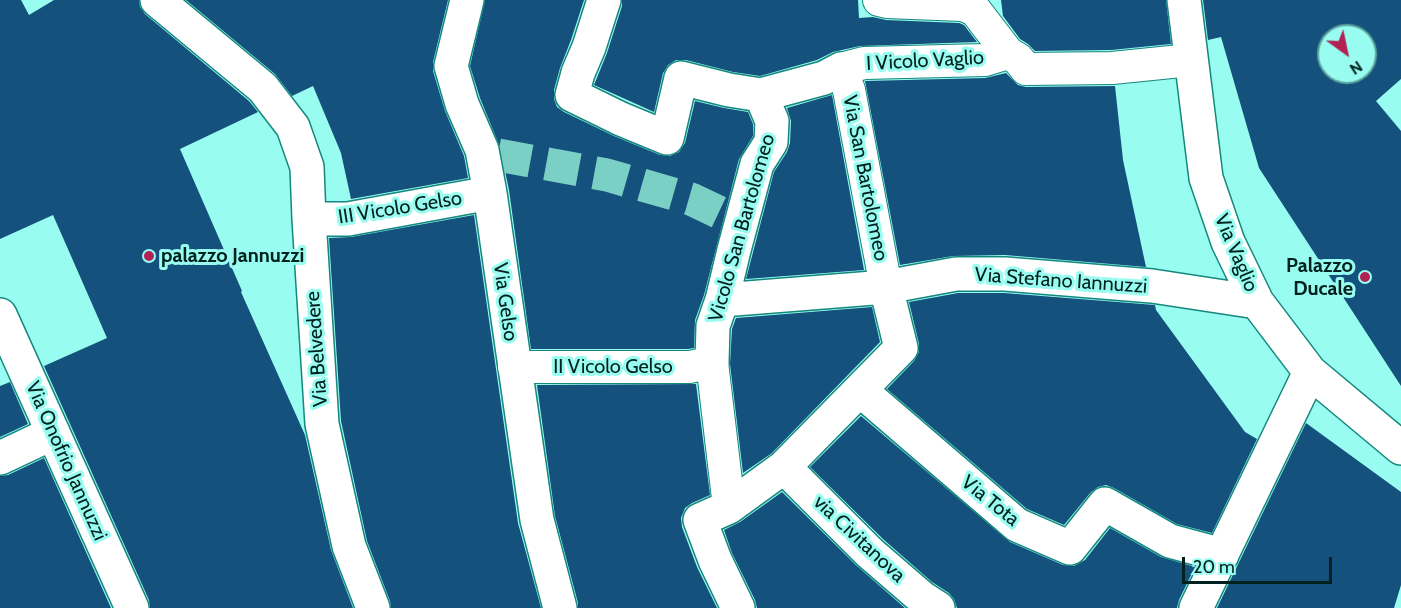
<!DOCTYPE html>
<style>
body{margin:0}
#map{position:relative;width:1401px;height:608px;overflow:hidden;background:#99fcf0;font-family:Cabin,sans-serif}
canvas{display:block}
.north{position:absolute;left:1317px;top:24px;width:60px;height:60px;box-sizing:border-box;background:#99fcf0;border:2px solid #5ca49c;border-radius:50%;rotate:147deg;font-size:16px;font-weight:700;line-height:24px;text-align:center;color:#01211e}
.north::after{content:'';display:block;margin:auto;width:21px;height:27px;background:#b12154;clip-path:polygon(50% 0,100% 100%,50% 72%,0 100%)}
.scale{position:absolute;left:1182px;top:557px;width:150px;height:27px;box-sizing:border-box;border:3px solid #01211e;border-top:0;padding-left:8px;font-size:18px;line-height:21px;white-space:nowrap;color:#01211e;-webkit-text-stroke:4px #99fcf0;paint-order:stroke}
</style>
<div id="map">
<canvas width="1401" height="608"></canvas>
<div class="north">N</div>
<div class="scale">20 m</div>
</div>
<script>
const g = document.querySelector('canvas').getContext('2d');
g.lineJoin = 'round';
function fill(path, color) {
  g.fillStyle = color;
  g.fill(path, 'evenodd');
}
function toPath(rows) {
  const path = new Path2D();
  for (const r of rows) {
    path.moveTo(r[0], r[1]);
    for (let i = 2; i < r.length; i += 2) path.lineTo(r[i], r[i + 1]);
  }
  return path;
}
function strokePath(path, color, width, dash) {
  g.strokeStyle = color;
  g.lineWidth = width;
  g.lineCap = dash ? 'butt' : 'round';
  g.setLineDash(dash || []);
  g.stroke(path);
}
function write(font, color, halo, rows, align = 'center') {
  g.font = font + ' Cabin,sans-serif';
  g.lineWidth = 6;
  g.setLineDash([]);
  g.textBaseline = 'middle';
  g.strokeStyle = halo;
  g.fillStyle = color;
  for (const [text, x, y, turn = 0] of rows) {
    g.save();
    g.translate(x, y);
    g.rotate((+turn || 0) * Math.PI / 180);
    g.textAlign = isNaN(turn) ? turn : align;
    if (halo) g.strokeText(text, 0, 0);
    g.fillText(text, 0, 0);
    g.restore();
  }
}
const building = toPath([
 [0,0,21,0,29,15,54,0,139,0,140,7,145,14,249,101,258,112,180,149,242,291,241,292,305,435,331,550,353,608,150,608,149,600,44,366,107,338,53,215,0,239],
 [186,0,448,0,433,62,433,71,445,111,464,156,468,178,351,199,341,153,313,86,292,96,275,74],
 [485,0,584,0,571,40,560,68,554,90,554,99,557,107,564,112,614,136,660,155,670,156,679,152,685,143,695,101,724,108,748,112,753,124,753,136,739,159,704,295,695,320,694,348,688,349,531,349,509,190,500,147,480,98,470,66],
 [622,0,858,0,859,18,873,17,886,20,959,23,964,25,977,42,860,46,833,52,817,60,760,76,733,72,686,60,676,60,668,65,663,73,654,112,594,85,607,53,622,6],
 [1001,0,1166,0,1171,44,1111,50,1035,51,1028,44,1020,39,1003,16],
 [1203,0,1401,0,1401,79,1376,101,1401,131,1401,386,1259,168,1221,37,1208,40],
 [1329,36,1365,36,1365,72,1329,72],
 [1006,73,1018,85,1026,87,1115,86,1123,160,1146,267,1005,255,953,256,900,265,865,81,985,78],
 [832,95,864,270,746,279,774,172,787,152,790,143,791,121,787,108],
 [474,215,518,523,541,608,391,608,390,601,367,541,341,421,329,238,351,237],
 [958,293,1004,293,1155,305,1156,310,1245,432,1257,439,1212,533,1177,524,1114,488,1106,485,1098,487,1091,492,1064,525,1027,509,887,389,914,361,919,352,919,344,909,302],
 [872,307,880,342,772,453,743,473,730,364,732,329,736,318],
 [10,382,28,424,0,437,0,386],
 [696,384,710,495,692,503,685,508,681,518,682,527,697,567,717,608,578,608,578,603,555,516,537,385],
 [861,416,1010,542,1063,565,1074,566,1085,560,1110,528,1161,557,1195,567,1179,600,1177,608,957,608,954,599,949,593,932,582,883,539,810,467],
 [1306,423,1401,492,1401,585,1394,608,1217,608],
 [44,458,111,608,0,608,0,476,8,475],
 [782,492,857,566,905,608,757,608,755,600,732,553,724,530,740,522]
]);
const minorTunnel = toPath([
 [498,155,607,175,691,199,731,218]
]);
const pedestrian = toPath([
 [879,0,887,2,963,5,975,10,1008,53,1018,59,1026,69,1112,68,1191,60],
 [886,287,849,90,841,69,864,63,985,60,1008,53],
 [514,367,690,367,712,362,729,507]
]);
const minor = toPath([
 [157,0,263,88,293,127,307,167,309,219,322,424,349,546,373,608],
 [467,0,451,66,462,104,482,150,490,193,537,520,560,608],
 [604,0,589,47,578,73,572,95,621,119,667,138,681,78,729,90,761,95,824,78,841,69],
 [1184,0,1206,178,1228,242,1257,302,1310,372,1401,448],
 [309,219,348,219,490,193],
 [722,300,886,287,956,274,1005,274,1152,286,1257,302],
 [712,362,713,326,722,300,734,250,757,164,771,142,772,121,761,95],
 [860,390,1017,525,1070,548,1105,504,1170,541,1222,555],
 [0,458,53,433],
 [784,467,870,553,921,597,938,608],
 [738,608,715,560,700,520,729,507,784,467,901,348,886,287],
 [1196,608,1310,372]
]);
const tertiary = toPath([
 [0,315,132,608]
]);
const markers = [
 [149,256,6,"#b12154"],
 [1365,277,6,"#b12154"]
];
const streetNames = [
 ["I Vicolo Vaglio",925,61,-3],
 ["Via San Bartolomeo",865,178,79],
 ["III Vicolo Gelso",400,208,-9],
 ["Vicolo San Bartolomeo",742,228,-74],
 ["Via Vaglio",1236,253,67],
 ["Via Stefano Iannuzzi",1061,281,4],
 ["Via Gelso",505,302,82],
 ["Via Belvedere",317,349,-94],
 ["II Vicolo Gelso",613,367],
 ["Via Onofrio Jannuzzi",66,461,66],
 ["Via Tota",990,501,39],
 ["via Civitanova",859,539,43]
];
const poiNames = [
 ["palazzo Jannuzzi",161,256],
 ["Palazzo",1353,266,"right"],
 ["Ducale",1353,289,"right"]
];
fill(building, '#15517d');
strokePath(minorTunnel, '#7bd0c6', 33, [33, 16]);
strokePath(pedestrian, '#14887e', 34);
strokePath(minor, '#14887e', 36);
strokePath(tertiary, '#14887e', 36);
strokePath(pedestrian, '#fff', 32);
strokePath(minor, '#fff', 33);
strokePath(tertiary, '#fff', 33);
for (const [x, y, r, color] of markers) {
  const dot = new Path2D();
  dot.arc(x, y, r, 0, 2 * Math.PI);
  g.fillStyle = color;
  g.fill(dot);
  strokePath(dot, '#99fcf0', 2);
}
write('20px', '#01211e', '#99fcf0', streetNames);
write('bold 20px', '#01211e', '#99fcf0', poiNames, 'left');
</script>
